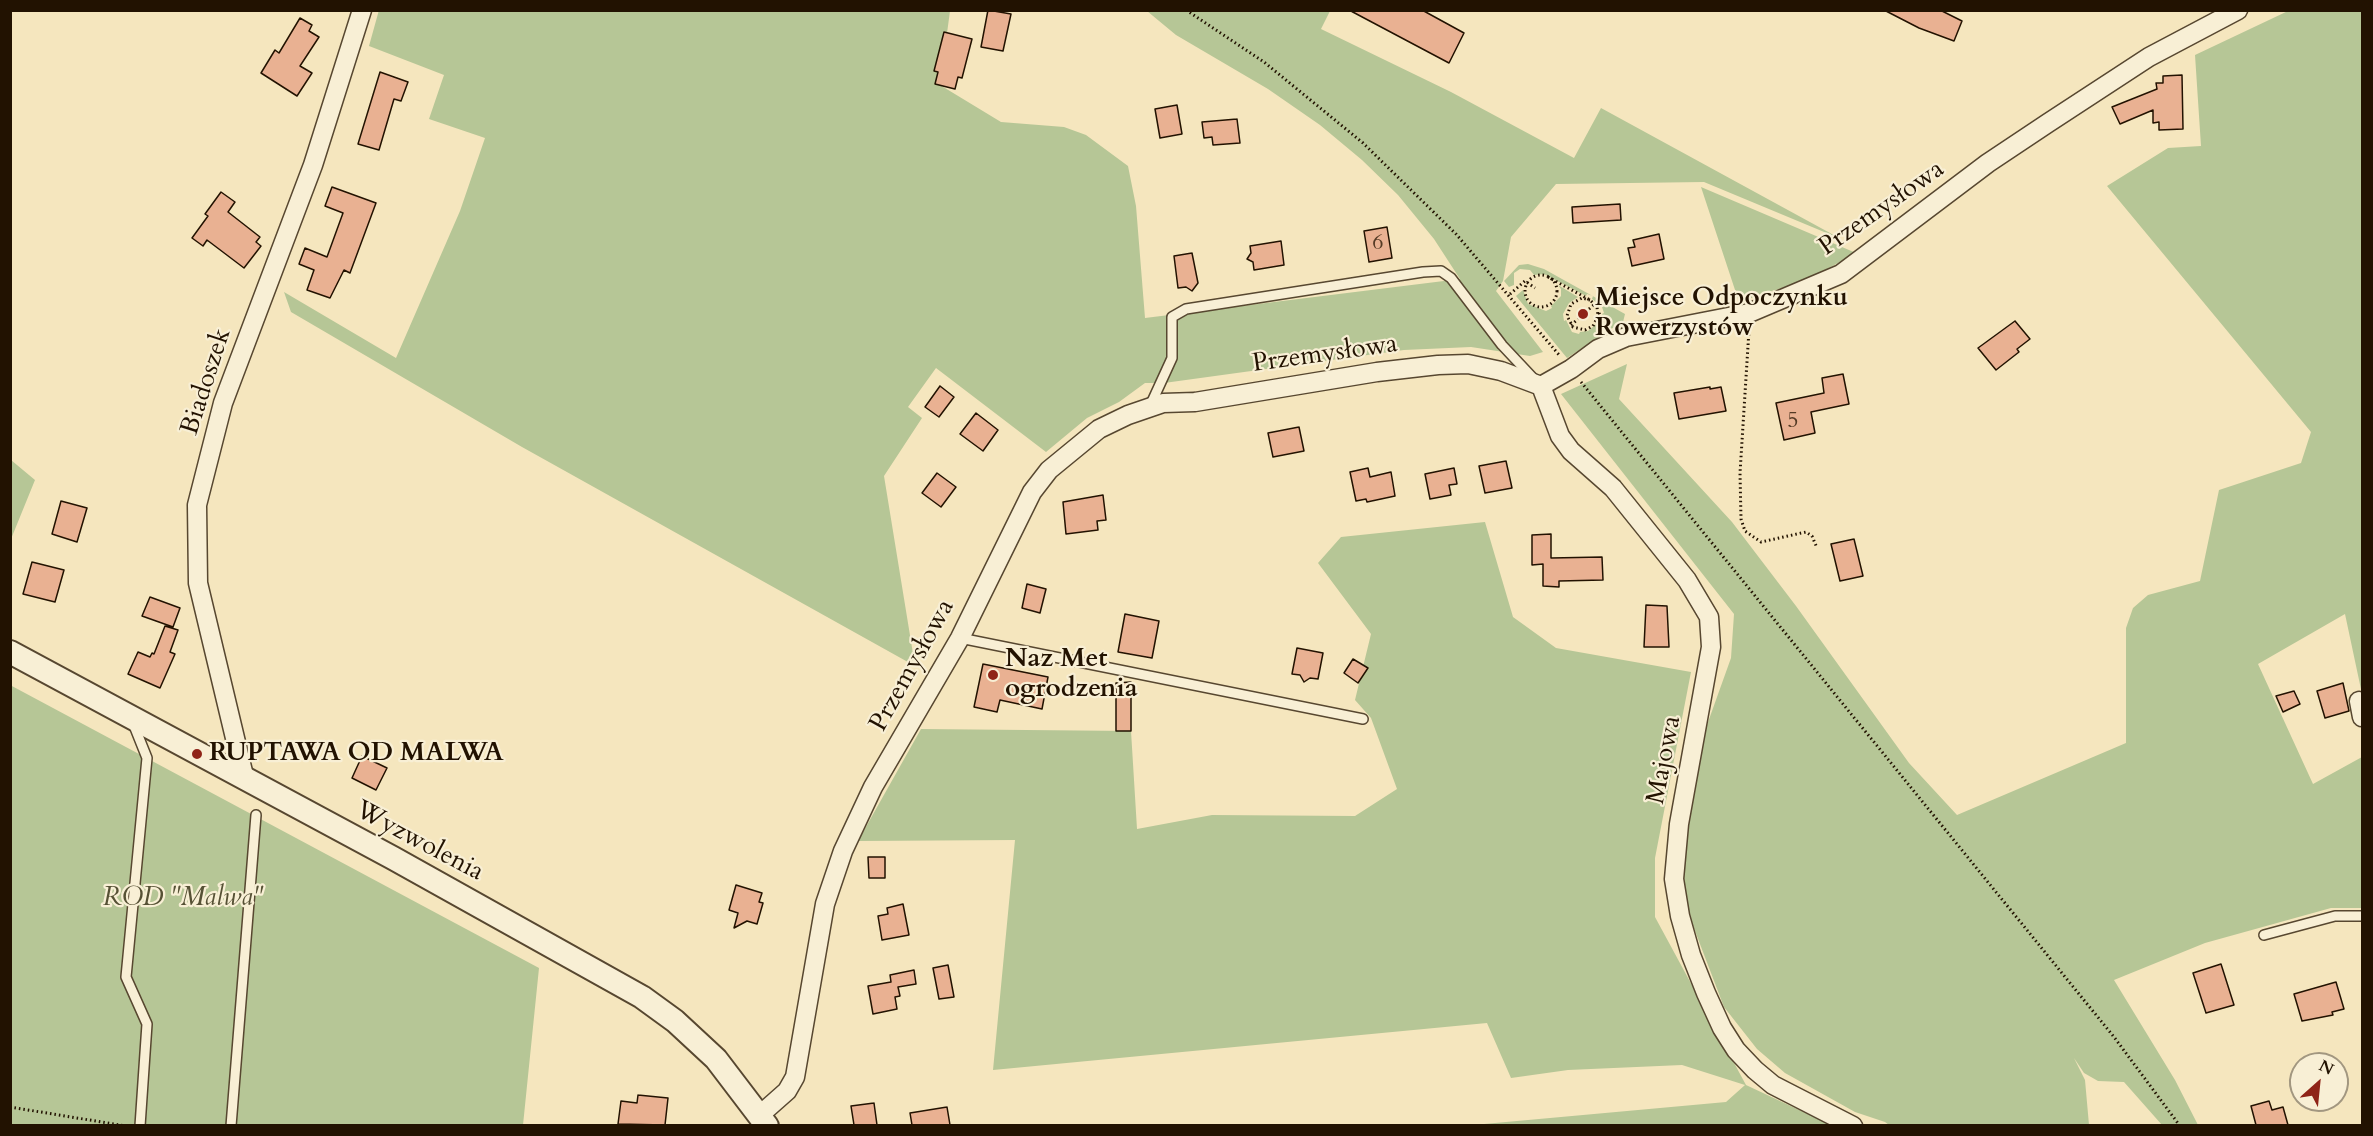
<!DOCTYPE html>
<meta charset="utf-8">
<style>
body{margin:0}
#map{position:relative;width:2373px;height:1136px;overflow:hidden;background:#f5e6be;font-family:Cardo,serif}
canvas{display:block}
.frame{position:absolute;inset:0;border:12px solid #221201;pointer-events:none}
.north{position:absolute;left:2289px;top:1052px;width:60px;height:60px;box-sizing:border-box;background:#f8efd5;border:2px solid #a29780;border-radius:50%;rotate:27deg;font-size:16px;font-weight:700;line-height:24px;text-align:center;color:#221201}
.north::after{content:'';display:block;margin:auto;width:21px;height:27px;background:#8f2418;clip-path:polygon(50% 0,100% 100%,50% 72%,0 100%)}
</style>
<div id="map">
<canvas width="2373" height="1136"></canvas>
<div class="frame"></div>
<div class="north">N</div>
</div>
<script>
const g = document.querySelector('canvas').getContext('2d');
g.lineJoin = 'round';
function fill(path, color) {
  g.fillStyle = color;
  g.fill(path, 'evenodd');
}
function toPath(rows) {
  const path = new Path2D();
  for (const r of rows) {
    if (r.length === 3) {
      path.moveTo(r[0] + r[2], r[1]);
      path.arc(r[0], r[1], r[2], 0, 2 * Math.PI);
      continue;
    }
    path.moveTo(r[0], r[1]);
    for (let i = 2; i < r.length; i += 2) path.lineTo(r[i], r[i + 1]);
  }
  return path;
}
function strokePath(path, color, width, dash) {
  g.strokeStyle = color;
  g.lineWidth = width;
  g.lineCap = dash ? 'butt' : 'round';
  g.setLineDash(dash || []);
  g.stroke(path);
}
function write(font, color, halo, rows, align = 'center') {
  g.font = font + ' Cardo,serif';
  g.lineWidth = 4.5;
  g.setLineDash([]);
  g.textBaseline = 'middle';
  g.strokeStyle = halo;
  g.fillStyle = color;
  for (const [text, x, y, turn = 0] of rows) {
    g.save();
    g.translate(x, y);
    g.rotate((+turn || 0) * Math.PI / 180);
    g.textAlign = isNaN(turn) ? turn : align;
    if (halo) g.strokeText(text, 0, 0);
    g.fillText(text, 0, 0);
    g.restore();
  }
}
const green = toPath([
 [379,10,950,11,940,85,1001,122,1064,127,1086,135,1128,166,1136,206,1145,318,1460,279,1434,239,1398,195,1362,160,1320,125,1268,89,1176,35,1147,11,1330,11,1321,29,1451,92,1574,158,1601,108,1841,239,1704,182,1556,184,1511,237,1503,281,1496,291,1543,352,1530,356,1471,347,1404,350,1164,383,1145,383,1119,402,1087,418,1046,452,936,368,908,407,922,418,884,476,915,666,522,447,291,312,284,292,396,358,460,211,485,138,429,119,444,75,369,46],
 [2288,11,2362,11,2362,694,2345,614,2258,664,2313,784,2362,757,2362,908,2331,908,2205,943,2114,980,2175,1080,2198,1125,2162,1125,2124,1082,2098,1081,2084,1073,2074,1058,2085,1080,2089,1125,1889,1125,1885,1122,1855,1112,1785,1073,1757,1049,1724,1007,1679,889,1693,764,1731,658,1734,614,1561,394,1627,364,1619,399,1732,522,1796,606,1909,763,1957,815,2126,743,2126,628,2133,608,2148,595,2200,581,2219,490,2301,463,2311,432,2107,186,2168,148,2201,146,2195,55],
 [1701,187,1856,253,1809,279,1739,302],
 [1528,264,1544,269,1625,314,1623,322,1611,329,1607,328,1602,314,1604,313,1602,307,1592,299,1593,296,1587,294,1586,296,1544,274,1534,275,1530,270,1520,269,1514,273,1514,285,1509,287,1504,281,1519,265],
 [1558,285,1578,297,1569,303,1563,314,1564,321,1566,320,1572,332,1579,334,1580,332,1588,331,1600,321,1603,330,1602,335,1567,358,1516,296,1523,290,1528,304,1546,311,1552,308,1551,306,1561,296,1561,289],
 [11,460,35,480,11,539],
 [1485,522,1513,617,1556,648,1691,672,1655,858,1655,917,1746,1085,1831,1125,1473,1125,1726,1102,1745,1085,1682,1065,1568,1070,1511,1078,1487,1023,993,1070,1015,840,858,841,921,729,1131,731,1137,829,1212,815,1355,816,1397,789,1371,718,1355,700,1371,634,1318,563,1341,537],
 [10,685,539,968,523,1125,11,1125]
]);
const building = toPath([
 [988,10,1011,14,1003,51,981,47,988,10],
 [1349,10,1422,10,1464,33,1449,63,1349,10],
 [1884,10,1940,10,1962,21,1954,41,1919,28,1884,10],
 [300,18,312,25,309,31,319,37,300,66,312,73,297,96,261,73,275,50,279,53,300,18],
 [944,32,972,39,962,78,958,77,955,89,935,84,938,72,934,71,944,32],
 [380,72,408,82,401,101,394,99,379,150,358,144,380,72],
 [2182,75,2183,129,2159,130,2159,122,2153,123,2153,110,2120,124,2112,107,2157,89,2156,83,2163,83,2163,76,2182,75],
 [1177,105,1182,134,1160,138,1155,109,1177,105],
 [1237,119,1240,143,1213,145,1212,137,1204,138,1202,122,1237,119],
 [332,187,376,203,350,273,344,270,330,298,307,290,314,270,299,264,305,248,327,257,343,213,325,206,332,187],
 [221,192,235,202,228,212,260,237,256,242,261,246,244,268,207,240,203,246,192,238,208,216,205,214,221,192],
 [1620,204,1621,220,1573,223,1572,207,1620,204],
 [1387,227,1392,258,1369,262,1364,231,1387,227],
 [1659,234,1664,259,1632,266,1628,248,1635,247,1633,240,1659,234],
 [1281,241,1284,265,1254,270,1253,262,1247,259,1251,253,1250,246,1281,241],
 [1192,253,1198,283,1192,291,1186,287,1178,288,1174,256,1192,253],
 [2015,321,2030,339,2017,349,2019,352,1996,370,1978,348,2015,321],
 [1843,374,1849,404,1811,412,1815,433,1784,440,1776,403,1824,393,1822,378,1843,374],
 [940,386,954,397,939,417,925,407,940,386],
 [1710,387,1710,389,1721,387,1726,411,1679,419,1674,393,1710,387],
 [976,413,998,430,983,451,960,434,976,413],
 [1299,427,1304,451,1273,457,1268,433,1299,427],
 [1506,461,1512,488,1485,493,1479,466,1506,461],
 [1368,468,1370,477,1391,472,1395,496,1367,502,1366,499,1356,501,1350,472,1368,468],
 [1454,468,1457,484,1449,485,1451,495,1430,499,1425,474,1454,468],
 [937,473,956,487,941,507,922,493,937,473],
 [1103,495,1106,520,1097,521,1098,530,1066,534,1063,502,1103,495],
 [61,501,87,508,77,542,52,534,61,501],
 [1551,534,1551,558,1602,557,1603,580,1559,581,1559,587,1543,586,1543,564,1532,565,1532,535,1551,534],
 [1854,539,1863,576,1840,581,1831,544,1854,539],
 [32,562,64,570,55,602,23,594,32,562],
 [1027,584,1046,589,1040,613,1022,608,1027,584],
 [150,597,180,608,173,627,142,616,150,597],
 [1646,605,1667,606,1669,647,1644,647,1646,605],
 [1125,614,1159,621,1152,658,1118,652,1125,614],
 [165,626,178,630,170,652,175,654,160,688,128,674,138,652,150,657,152,653,154,654,165,626],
 [1297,648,1323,653,1318,679,1310,678,1304,682,1300,675,1292,674,1297,648],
 [1353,659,1368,668,1358,683,1344,673,1353,659],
 [983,664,1048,677,1042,709,1000,700,997,712,974,707,983,664],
 [1131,682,1131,731,1116,731,1116,683,1131,682],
 [2343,683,2349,711,2325,718,2317,691,2343,683],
 [2294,691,2300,704,2283,712,2276,696,2294,691],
 [362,756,387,768,376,790,352,778,362,756],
 [868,857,885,857,885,878,869,878,868,857],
 [736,885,762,893,759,902,763,903,757,924,747,921,734,928,738,913,729,910,736,885],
 [903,904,909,935,882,940,878,916,888,914,887,908,903,904],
 [2221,964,2234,1005,2206,1013,2193,973,2221,964],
 [948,965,954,997,939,999,933,968,948,965],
 [914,970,916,984,898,987,900,996,895,997,897,1009,873,1014,868,986,891,982,890,975,914,970],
 [2336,982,2344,1009,2332,1012,2333,1015,2302,1021,2294,994,2336,982],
 [638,1095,668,1098,665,1125,618,1124,621,1101,637,1103,638,1095],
 [2269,1101,2272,1110,2283,1107,2288,1125,2256,1125,2251,1106,2269,1101],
 [874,1103,877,1125,854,1125,851,1106,874,1103],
 [947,1107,950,1125,912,1125,910,1113,947,1107]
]);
const path = toPath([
 [1186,10,1264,62,1363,143,1456,234,1560,356],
 [1541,291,16],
 [1548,277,1590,300,1597,307,1598,316,1593,326,1585,330,1573,327,1567,316,1571,304,1582,298,1590,300],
 [1510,294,1525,281,1535,288],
 [1589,309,1595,304],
 [1599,313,1604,326],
 [1571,325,1578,319],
 [1749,330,1740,473,1741,519,1745,531,1761,542,1806,532,1812,536,1817,548],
 [1581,382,2114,1037,2180,1126],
 [10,1107,126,1126]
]);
const service = toPath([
 [1150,406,1172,358,1172,317,1186,309,1423,272,1441,271,1451,278,1502,345,1533,378],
 [960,638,1363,719],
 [133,723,147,758,126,977,147,1024,140,1126],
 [2264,935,2335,916,2362,916],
 [231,1126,256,815]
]);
const minor = toPath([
 [1541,386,1560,436,1571,451,1613,488,1687,580,1709,617,1711,647,1679,824,1674,879,1680,916,1691,955,1706,993,1722,1028,1736,1050,1755,1070,1773,1085,1853,1126],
 [2359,701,2362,717],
 [245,780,198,583,197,505,223,403,313,165,362,10],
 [761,1114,787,1091,795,1077,825,904,843,851,873,787,960,638,1032,492,1049,470,1099,429,1128,415,1163,403,1195,402,1377,372,1438,365,1468,364,1501,371,1541,386,1571,369,1598,349,1626,337,1749,313,1841,274,1988,163,2048,123,2149,57,2238,10]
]);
const tertiary = toPath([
 [10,652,393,858,642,997,675,1021,716,1059,767,1126]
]);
const markers = [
 [1583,314,6,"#8f2418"],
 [993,675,6,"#8f2418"],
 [197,754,6,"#8f2418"]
];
const numberNames = [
 ["6",1378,244],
 ["5",1793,422]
];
const streetNames = [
 ["Przemysłowa",1882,209,-35],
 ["Przemysłowa",1325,355,-8],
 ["Biadoszek",207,382,-72],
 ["Przemysłowa",913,666,-61],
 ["Majowa",1665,760,-79],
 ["Wyzwolenia",419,842,28]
];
const poiNames = [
 ["Miejsce Odpoczynku",1595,299],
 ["Rowerzystów",1595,329],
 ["Naz Met",1005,660],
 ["ogrodzenia",1005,690],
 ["RUPTAWA OD MALWA",209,754]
];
const parkNames = [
 ["ROD \"Malwa\"",183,899]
];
fill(green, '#b6c696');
fill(building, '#e9b192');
strokePath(building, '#221201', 1.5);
strokePath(service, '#574730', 12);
strokePath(minor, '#574730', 21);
strokePath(tertiary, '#574730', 26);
strokePath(path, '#221201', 3, [1.5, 3]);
strokePath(service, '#f8efd5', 9);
strokePath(minor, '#f8efd5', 18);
strokePath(tertiary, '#f8efd5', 22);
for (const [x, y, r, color] of markers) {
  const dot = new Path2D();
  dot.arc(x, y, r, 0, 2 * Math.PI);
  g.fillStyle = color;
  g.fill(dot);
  strokePath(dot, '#f8efd5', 2);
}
write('22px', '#543a25', null, numberNames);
write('26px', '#221201', '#f8efd5', streetNames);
write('bold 26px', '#221201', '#f8efd5', poiNames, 'left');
write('italic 26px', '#565135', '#f8efd5', parkNames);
</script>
